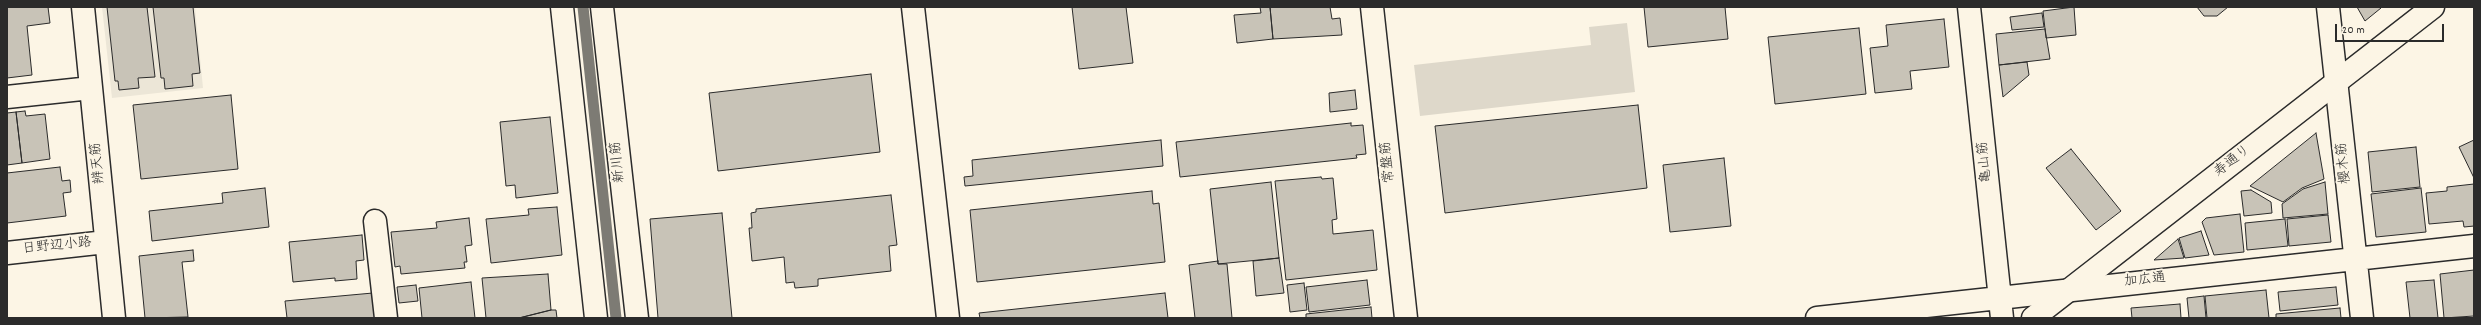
<!DOCTYPE html>
<meta charset="utf-8">
<style>
body{margin:0}
#map{position:relative;width:2481px;height:325px;overflow:hidden;background:#fcf5e5;font-family:Dekko,sans-serif}
canvas{display:block}
.frame{position:absolute;inset:0;border:8px solid #2b2b2b;pointer-events:none}
.scale{position:absolute;left:2335px;top:24px;width:109px;height:18px;box-sizing:border-box;border:2px solid #2b2b2b;border-top:0;padding-left:5px;font-size:12px;line-height:14px;white-space:nowrap;color:#2b2b2b;-webkit-text-stroke:3px #fcf5e5;paint-order:stroke}
</style>
<div id="map">
<canvas width="2481" height="325"></canvas>
<div class="frame"></div>
<div class="scale">20 m</div>
</div>
<script>
const g = document.querySelector('canvas').getContext('2d');
g.lineJoin = 'round';
function fill(path, color) {
  g.fillStyle = color;
  g.fill(path, 'evenodd');
}
function toPath(rows) {
  const path = new Path2D();
  for (const r of rows) {
    path.moveTo(r[0], r[1]);
    for (let i = 2; i < r.length; i += 2) path.lineTo(r[i], r[i + 1]);
  }
  return path;
}
function strokePath(path, color, width, dash) {
  g.strokeStyle = color;
  g.lineWidth = width;
  g.lineCap = dash ? 'butt' : 'round';
  g.setLineDash(dash || []);
  g.stroke(path);
}
function write(font, color, halo, rows, align = 'center') {
  g.font = font + ' Dekko,"Klee One",sans-serif';
  g.lineWidth = 4;
  g.setLineDash([]);
  g.textBaseline = 'middle';
  g.strokeStyle = halo;
  g.fillStyle = color;
  for (const [text, x, y, turn = 0] of rows) {
    g.save();
    g.translate(x, y);
    g.rotate((+turn || 0) * Math.PI / 180);
    g.textAlign = isNaN(turn) ? turn : align;
    if (halo) g.strokeText(text, 0, 0);
    g.fillText(text, 0, 0);
    g.restore();
  }
}
const built = toPath([
 [102,7,195,7,203,88,112,98]
]);
const green = toPath([
 [1627,23,1635,92,1420,116,1414,65,1591,45,1589,27]
]);
const stream = toPath([
 [583,7,616,318]
]);
const building = toPath([
 [7,7,48,7,50,23,27,26,32,75,7,78,7,7],
 [107,7,147,7,155,77,138,78,139,88,119,90,118,81,115,81,107,7],
 [153,7,193,7,200,73,192,74,193,86,165,89,164,78,161,78,153,7],
 [1072,7,1126,7,1133,63,1079,69,1072,7],
 [1260,7,1270,7,1273,39,1237,43,1234,15,1261,13,1260,7],
 [1270,7,1330,7,1332,19,1340,18,1342,35,1273,39,1270,7],
 [1644,7,1725,7,1728,39,1648,47,1644,7],
 [2074,7,2076,35,2046,38,2043,11,2074,7],
 [2197,7,2228,7,2217,16,2204,16,2197,7],
 [2357,7,2381,7,2381,8,2365,21,2357,7],
 [2042,13,2044,27,2012,30,2010,17,2042,13],
 [1944,19,1949,67,1910,71,1912,89,1875,93,1870,48,1888,46,1886,25,1944,19],
 [1859,28,1866,94,1775,104,1768,37,1859,28],
 [2045,29,2050,59,1999,65,1996,34,2045,29],
 [2027,62,2029,75,2003,97,1999,65,2027,62],
 [871,74,880,152,718,171,709,93,871,74],
 [1355,90,1357,109,1330,112,1329,93,1355,90],
 [231,95,238,169,141,179,133,105,231,95],
 [1638,105,1647,188,1445,213,1435,126,1638,105],
 [25,111,26,116,45,114,50,159,22,163,16,112,25,111],
 [16,112,22,163,7,165,7,113,16,112],
 [550,117,558,193,516,198,515,185,506,186,500,122,550,117],
 [1351,123,1351,126,1363,125,1366,154,1356,155,1357,158,1180,177,1176,142,1351,123],
 [2316,133,2324,179,2302,188,2283,202,2250,186,2316,133],
 [1161,140,1163,166,965,186,964,177,973,176,972,160,1161,140],
 [2474,140,2474,178,2459,147,2474,140],
 [2416,147,2420,187,2372,192,2368,152,2416,147],
 [2071,149,2121,211,2096,230,2046,168,2071,149],
 [1724,158,1731,226,1670,232,1663,165,1724,158],
 [60,167,62,181,70,180,71,192,63,193,66,216,7,223,7,173,60,167],
 [1321,177,1322,179,1333,178,1337,219,1332,220,1333,234,1373,230,1377,270,1286,280,1275,181,1321,177],
 [1271,182,1279,258,1218,264,1210,189,1271,182],
 [2325,182,2328,214,2283,218,2282,204,2303,189,2325,182],
 [2474,184,2474,226,2464,227,2463,221,2429,224,2426,193,2447,191,2447,187,2474,184],
 [265,188,269,227,152,241,149,211,223,203,222,193,265,188],
 [2421,188,2426,232,2376,237,2371,194,2421,188],
 [2251,190,2271,202,2272,213,2244,216,2241,191,2251,190],
 [1152,191,1153,204,1159,203,1165,262,977,282,970,210,1152,191],
 [891,195,897,245,889,246,891,271,818,279,818,286,795,288,794,282,786,283,784,257,752,261,749,228,752,228,751,213,756,212,756,209,891,195],
 [557,207,562,255,491,263,486,219,529,215,528,209,557,207],
 [722,213,732,318,658,318,650,219,722,213],
 [2240,214,2244,252,2214,255,2202,222,2206,218,2240,214],
 [2328,215,2331,242,2289,246,2287,219,2328,215],
 [469,218,472,245,465,246,467,262,464,262,465,268,401,274,400,266,395,267,391,232,437,228,436,222,469,218],
 [2285,219,2288,246,2247,250,2245,223,2285,219],
 [2201,231,2209,255,2185,258,2179,238,2201,231],
 [362,235,364,260,356,261,357,279,335,281,335,278,293,282,289,242,362,235],
 [2178,239,2184,258,2154,260,2178,239],
 [193,250,194,261,182,262,188,317,145,318,139,256,193,250],
 [1279,258,1284,293,1256,296,1253,261,1279,258],
 [1218,261,1218,264,1227,264,1232,318,1195,318,1189,265,1218,261],
 [2474,270,2474,316,2444,318,2440,274,2474,270],
 [548,274,551,310,519,318,486,318,482,278,548,274],
 [1367,280,1370,305,1309,312,1306,287,1367,280],
 [2434,280,2438,318,2410,318,2406,282,2434,280],
 [471,282,475,318,422,318,419,288,471,282],
 [1304,283,1307,310,1290,312,1287,285,1304,283],
 [416,285,418,301,399,303,397,287,416,285],
 [2336,287,2338,305,2280,311,2278,292,2336,287],
 [2266,290,2269,318,2207,318,2205,296,2266,290],
 [373,293,375,318,287,318,285,301,373,293],
 [1165,293,1168,318,980,318,979,313,1165,293],
 [2204,296,2206,318,2189,318,2187,298,2204,296],
 [2180,304,2181,318,2132,318,2131,308,2180,304],
 [1371,307,1372,318,1306,318,1306,314,1371,307],
 [2340,308,2341,318,2276,318,2276,314,2340,308],
 [551,310,556,310,557,318,519,318,551,310]
]);
const street = toPath([
 [83,7,114,318],
 [562,7,596,318],
 [602,7,637,318],
 [1372,7,1406,318],
 [1969,7,2002,318],
 [2328,7,2362,318],
 [7,97,91,88],
 [375,221,386,318],
 [7,253,106,242],
 [1817,318,2474,246]
]);
const secondary = toPath([
 [913,7,948,318],
 [2033,318,2433,7]
]);
const streetNames = [
 ["新川筋",619,162,-96],
 ["常盤筋",1389,162,-96],
 ["亀山筋",1986,162,-96],
 ["寿通り",2233,162,-38],
 ["辨天筋",99,163,-96],
 ["櫻木筋",2345,163,-96],
 ["日野辺小路",57,247,-6],
 ["加広通",2145,281,-6]
];
fill(built, '#ece6d7');
fill(green, '#ded8ca');
strokePath(stream, '#7d7b74', 11);
fill(building, '#c8c3b7');
strokePath(building, '#2b2b2b', 1);
strokePath(street, '#2b2b2b', 25);
strokePath(secondary, '#2b2b2b', 25);
strokePath(street, '#fcf5e5', 22);
strokePath(secondary, '#fcf5e5', 22);
write('14px', '#2b2b2b', '#fcf5e5', streetNames);
</script>
